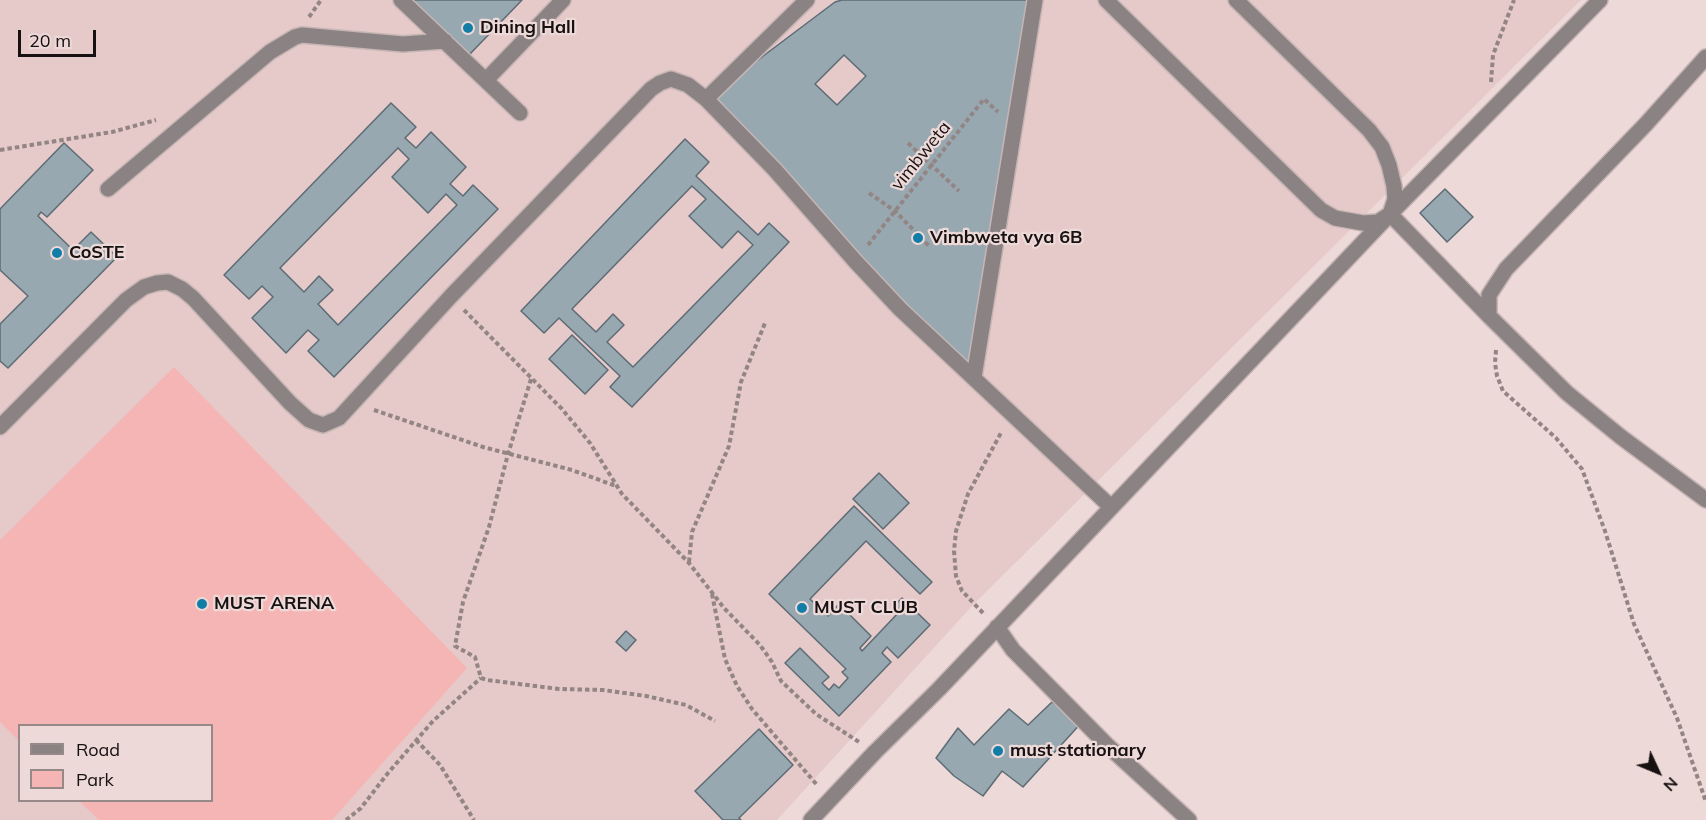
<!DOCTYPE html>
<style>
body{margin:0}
#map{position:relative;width:1706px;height:820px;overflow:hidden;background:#edd9d8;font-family:Mulish,sans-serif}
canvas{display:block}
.legend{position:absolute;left:18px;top:724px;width:195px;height:78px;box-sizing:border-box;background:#edd9d8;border:2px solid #978988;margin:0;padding:8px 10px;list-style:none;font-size:18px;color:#171111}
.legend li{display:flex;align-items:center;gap:12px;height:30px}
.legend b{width:30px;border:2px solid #978988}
.north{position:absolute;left:1628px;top:742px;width:60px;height:60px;-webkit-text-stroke:4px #edd9d8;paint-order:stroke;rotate:134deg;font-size:16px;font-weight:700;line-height:24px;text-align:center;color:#171111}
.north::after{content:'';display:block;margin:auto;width:21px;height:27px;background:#171111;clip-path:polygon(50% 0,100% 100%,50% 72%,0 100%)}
.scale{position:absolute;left:18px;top:30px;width:78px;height:27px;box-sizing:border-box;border:3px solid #171111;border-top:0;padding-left:8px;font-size:18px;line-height:21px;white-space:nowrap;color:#171111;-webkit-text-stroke:4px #edd9d8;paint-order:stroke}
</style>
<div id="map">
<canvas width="1706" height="820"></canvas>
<ul class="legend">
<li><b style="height:8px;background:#8b8383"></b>Road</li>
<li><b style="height:16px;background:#f6b5b5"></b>Park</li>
</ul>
<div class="north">N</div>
<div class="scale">20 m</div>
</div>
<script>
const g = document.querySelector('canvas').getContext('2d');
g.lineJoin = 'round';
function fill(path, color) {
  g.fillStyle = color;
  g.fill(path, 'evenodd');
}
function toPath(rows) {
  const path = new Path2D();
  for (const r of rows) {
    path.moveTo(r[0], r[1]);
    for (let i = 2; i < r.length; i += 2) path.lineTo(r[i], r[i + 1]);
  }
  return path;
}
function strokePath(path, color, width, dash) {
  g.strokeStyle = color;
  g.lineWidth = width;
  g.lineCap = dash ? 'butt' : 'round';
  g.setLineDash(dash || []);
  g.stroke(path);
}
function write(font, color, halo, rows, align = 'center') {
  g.font = font + ' Mulish,sans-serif';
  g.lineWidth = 4.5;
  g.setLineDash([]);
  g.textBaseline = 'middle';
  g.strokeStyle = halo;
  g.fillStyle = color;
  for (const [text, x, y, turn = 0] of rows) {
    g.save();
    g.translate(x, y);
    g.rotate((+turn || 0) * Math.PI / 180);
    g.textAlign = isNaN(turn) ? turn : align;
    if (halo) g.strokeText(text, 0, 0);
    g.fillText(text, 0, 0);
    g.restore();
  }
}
const built = toPath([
 [0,0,1581,0,971,607,777,820,0,820],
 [20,726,212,726,212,800,20,800]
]);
const green = toPath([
 [174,367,467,668,332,820,99,820,79,801,212,800,212,726,20,726,19,741,0,722,0,540]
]);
const building = toPath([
 [411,0,522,0,469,55,411,0],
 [842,0,1033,0,974,377,706,99,835,2,842,0],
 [844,55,866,76,837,105,815,84,844,55],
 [391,103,416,127,405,138,416,148,431,132,466,167,450,184,463,196,473,185,498,209,334,377,308,351,319,340,308,330,286,353,252,318,273,297,262,286,249,299,224,275,391,103],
 [398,148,409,159,392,177,428,213,446,194,457,205,338,325,318,304,333,290,319,276,304,292,280,268,398,148],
 [685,139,709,162,696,176,758,235,769,223,789,242,632,407,610,387,620,376,559,318,544,333,521,311,685,139],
 [692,186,706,199,689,216,722,248,738,231,753,245,633,367,607,342,624,325,613,314,596,332,572,309,692,186],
 [64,143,93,170,47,217,41,212,38,216,73,250,91,232,117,257,8,368,0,361,0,324,28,296,0,270,0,209,64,143],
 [1445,189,1473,217,1447,242,1420,213,1445,189],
 [572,335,608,370,585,394,549,359,572,335],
 [879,473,909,503,883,529,853,499,879,473],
 [854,506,932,582,920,594,866,541,810,599,828,616,839,604,871,636,860,648,862,651,900,611,894,606,902,598,930,625,898,658,887,647,882,653,891,662,839,716,785,663,800,648,829,677,822,683,829,690,834,684,839,688,848,678,842,672,846,669,769,594,854,506],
 [626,631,636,640,626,651,616,642,626,631],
 [1052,702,1083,721,1023,787,1002,771,983,796,954,776,936,758,958,728,974,745,1009,709,1028,725,1052,702],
 [759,729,793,765,739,818,741,820,723,820,695,791,759,729]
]);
const path = toPath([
 [309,17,321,0],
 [1491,82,1493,55,1514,0],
 [908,143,959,191],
 [0,150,112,132,156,120],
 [869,193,895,211,930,247],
 [868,245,984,99,998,112],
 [464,310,562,409,590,443,622,494,689,563,724,608,760,645,772,662,781,681,816,714,859,742],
 [1496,350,1495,363,1497,376,1503,391,1556,438,1582,469,1605,531,1634,624,1677,718,1706,802],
 [531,379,508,454,489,527,463,602,455,646,475,657,481,678,487,680,559,689,603,690,646,696,686,705,715,721],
 [374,410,483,447,572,470,616,486],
 [689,562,692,532,729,446,741,382,765,323],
 [712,594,725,659,737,686,752,709,817,785],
 [983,613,962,591,956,576,954,551,956,531,968,494,1002,431],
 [416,740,440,765,474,820],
 [346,820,361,808,388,773,433,721,481,678]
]);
const minor = toPath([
 [401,0,520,113],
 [1106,0,1321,210,1335,218,1363,223,1378,222,1390,214,1395,199,1394,186,1389,165,1382,147,1369,130,1236,0],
 [1706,57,1646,124,1506,269,1489,295,1489,316,1567,393,1621,437,1706,500],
 [486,80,563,0],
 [706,99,807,0],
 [108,189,270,52,295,37,302,35,403,44,445,41],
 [1390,214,1489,316],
 [974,377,1035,0],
 [0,427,126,300,144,287,157,283,168,282,182,289,193,298,290,403,309,420,323,425,339,418,451,296,651,89,660,83,671,79,688,85,706,99,775,170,855,261,900,309,1111,507],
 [997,627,1013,650,1108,746,1189,820],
 [811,820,875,752,939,689,1390,214,1600,0]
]);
const markers = [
 [468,28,6,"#127da6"],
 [918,238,6,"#127da6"],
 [57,253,6,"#127da6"],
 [202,604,6,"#127da6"],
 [802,608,6,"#127da6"],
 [998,751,6,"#127da6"]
];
const poiNames = [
 ["Dining Hall",480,28],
 ["Vimbweta vya 6B",930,238],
 ["CoSTE",69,253],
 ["MUST ARENA",214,604],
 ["MUST CLUB",814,608],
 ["must stationary",1010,751]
];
const streetNames = [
 ["vimbweta",921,156,-51]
];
fill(built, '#e6c9c9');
fill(green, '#f6b5b5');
fill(building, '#98a8b1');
strokePath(building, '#5c6b74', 1.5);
strokePath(minor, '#c6b5b4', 18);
strokePath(path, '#938584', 4, [4.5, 3]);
strokePath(minor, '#8b8383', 15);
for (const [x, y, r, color] of markers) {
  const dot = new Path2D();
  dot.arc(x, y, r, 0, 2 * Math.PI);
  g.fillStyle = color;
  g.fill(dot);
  strokePath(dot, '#edd9d8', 2);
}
write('bold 18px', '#171111', '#edd9d8', poiNames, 'left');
write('18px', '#171111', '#edd9d8', streetNames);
</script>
